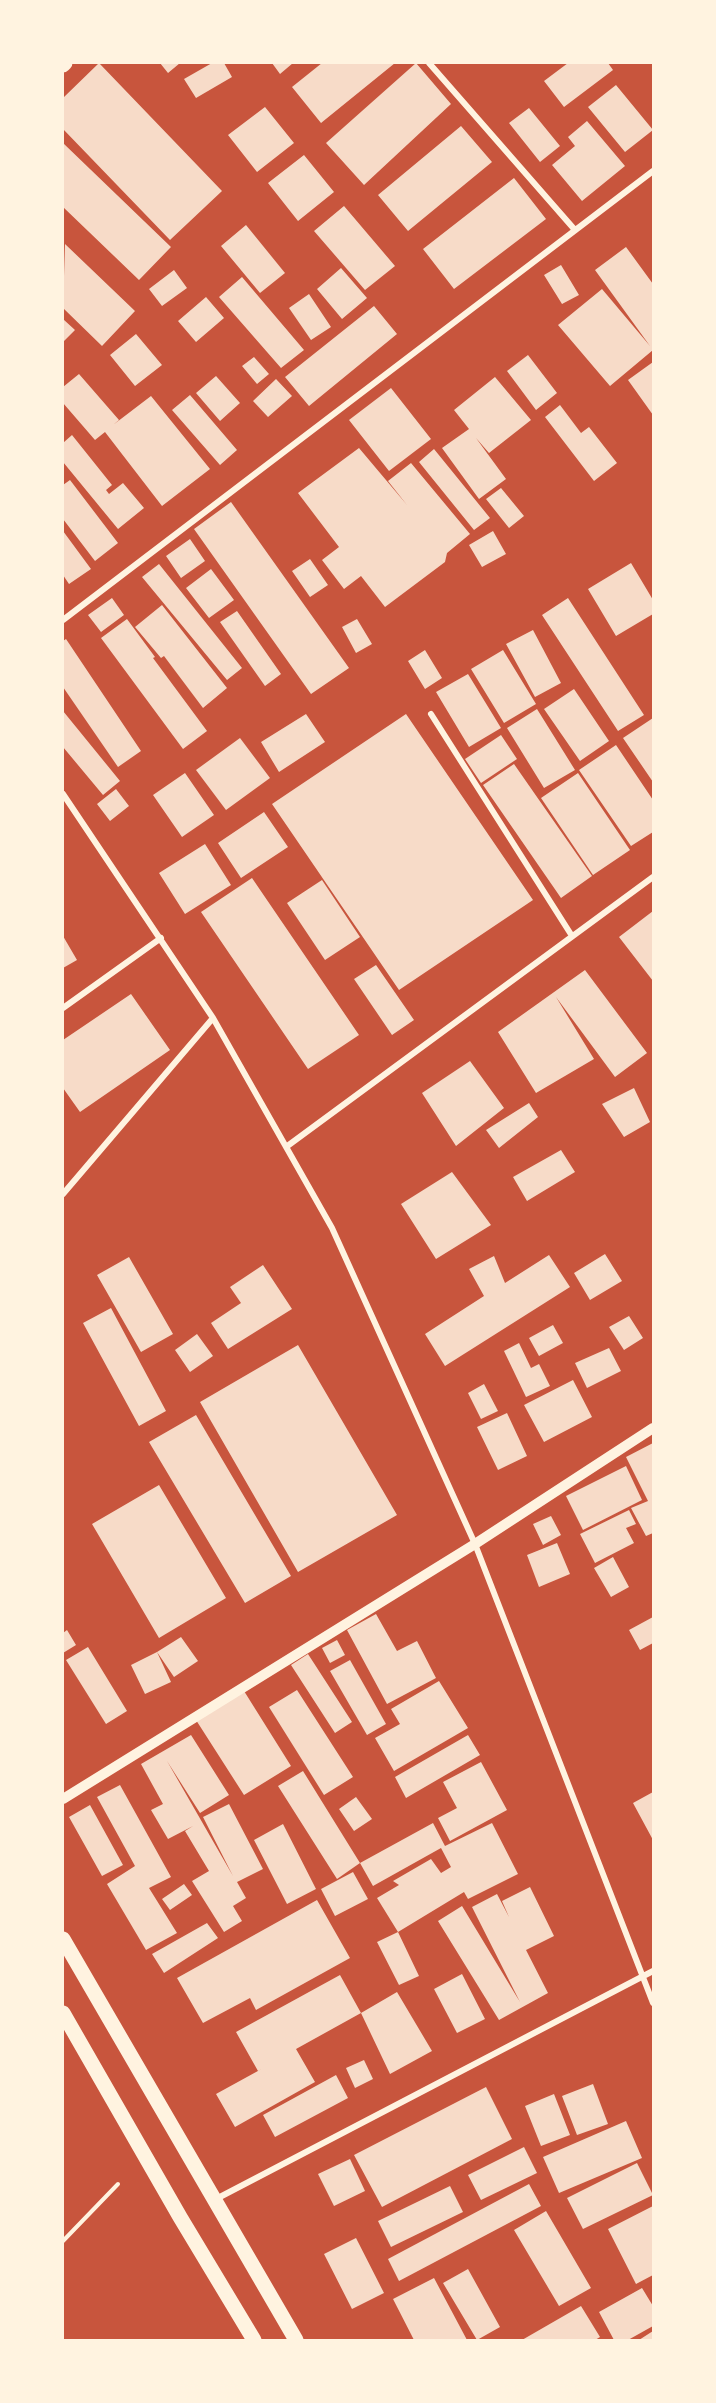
<!DOCTYPE html>
<style>
body{margin:0}
#map{position:relative;width:716px;height:2403px;overflow:hidden;background:#c8553d;font-family:Commissioner,sans-serif}
canvas{display:block}
.frame{position:absolute;inset:0;border:64px solid #fff3e0;pointer-events:none}
</style>
<div id="map">
<canvas width="716" height="2403"></canvas>
<div class="frame"></div>
</div>
<script>
const g = document.querySelector('canvas').getContext('2d');
g.lineJoin = 'round';
function fill(path, color) {
  g.fillStyle = color;
  g.fill(path, 'evenodd');
}
function toPath(rows) {
  const path = new Path2D();
  for (const r of rows) {
    path.moveTo(r[0], r[1]);
    for (let i = 2; i < r.length; i += 2) path.lineTo(r[i], r[i + 1]);
  }
  return path;
}
function strokePath(path, color, width, dash) {
  g.strokeStyle = color;
  g.lineWidth = width;
  g.lineCap = dash ? 'butt' : 'round';
  g.setLineDash(dash || []);
  g.stroke(path);
}
const building = toPath([
 [99,63,222,191,170,240,63,129,63,98],
 [160,63,180,63,168,73],
 [212,63,224,63,232,77,196,98,184,79],
 [272,63,293,63,280,74],
 [322,63,395,63,321,123,292,87],
 [416,63,451,104,364,185,326,143],
 [568,63,608,63,613,70,564,107,544,81],
 [616,85,653,130,625,152,588,107],
 [265,107,294,143,257,172,228,135],
 [529,108,560,146,540,162,509,123],
 [587,121,625,166,582,201,552,165,575,146,568,137],
 [461,126,492,162,408,231,378,195],
 [63,143,171,247,139,280,63,207],
 [304,155,334,192,298,221,268,183],
 [514,178,546,219,454,289,423,249],
 [344,206,395,266,365,290,314,231],
 [246,225,285,273,260,293,221,246],
 [65,244,135,311,102,346,63,308],
 [626,247,653,284,653,350,610,386,558,325,602,289,650,346,595,270],
 [561,265,579,295,562,304,544,275],
 [341,268,367,298,342,319,317,289],
 [174,270,187,288,162,306,149,289],
 [242,277,304,350,281,368,219,297],
 [309,294,331,327,311,340,289,308],
 [206,297,224,318,196,342,178,321],
 [374,306,397,334,309,406,285,377],
 [63,319,75,330,63,342],
 [136,334,162,365,135,386,110,355],
 [528,355,557,393,536,410,507,371],
 [254,357,269,374,257,384,242,366],
 [653,362,653,415,628,380],
 [79,374,119,420,113,425,151,396,210,469,162,506,105,432,95,440,63,403,63,387],
 [216,376,240,403,220,421,196,393],
 [495,377,531,420,489,453,476,438,506,479,479,499,442,448,469,429,454,410],
 [276,379,292,396,268,417,253,401],
 [391,388,431,439,389,471,349,420],
 [190,395,237,450,220,465,172,410],
 [560,405,581,433,589,427,617,463,594,481,545,417],
 [72,435,112,485,106,490,109,494,123,483,144,508,118,529,63,462,63,443],
 [359,448,407,505,388,481,411,463,470,534,447,553,445,562,385,607,361,576,344,589,322,560,339,547,298,493],
 [434,449,490,518,474,530,419,462],
 [70,480,118,543,95,561,63,519,63,485],
 [501,488,524,516,509,528,486,499],
 [231,502,349,668,311,694,194,529],
 [63,531,91,569,69,584,63,575],
 [493,531,506,554,482,567,469,545],
 [190,539,205,561,181,578,166,556],
 [310,559,328,585,310,597,292,571],
 [631,563,653,600,653,614,616,636,588,589],
 [159,564,242,668,227,680,142,577],
 [211,569,234,600,209,618,186,588],
 [112,598,124,615,101,632,88,615],
 [568,598,644,715,618,731,542,615],
 [162,605,227,688,203,708,164,656,161,658,135,627],
 [237,611,281,674,265,686,220,622],
 [127,619,155,657,153,658,207,731,183,749,101,638],
 [357,619,372,644,356,653,342,627],
 [533,630,561,683,535,697,506,644],
 [66,639,141,751,118,767,63,687,63,641],
 [425,650,442,678,425,689,408,661],
 [503,650,536,704,504,723,471,669],
 [468,674,501,728,469,747,436,692],
 [574,689,609,741,580,761,544,709],
 [537,709,575,770,544,788,507,728],
 [63,711,120,781,103,795,63,747],
 [306,714,325,742,279,772,261,742],
 [406,714,533,900,399,990,272,804],
 [653,718,653,782,623,738],
 [501,735,517,759,481,783,465,759],
 [240,738,270,778,226,810,196,770],
 [616,745,653,800,653,832,631,846,579,770],
 [514,764,592,876,561,898,483,785],
 [185,773,214,815,182,837,153,795],
 [578,773,630,850,593,875,541,798],
 [116,789,129,806,110,821,97,804],
 [264,812,288,847,241,878,218,843],
 [205,844,231,885,185,914,159,873],
 [252,878,359,1035,308,1069,201,912],
 [322,880,360,937,325,960,287,903],
 [653,911,653,981,619,937],
 [63,936,77,960,63,968],
 [376,965,414,1020,392,1035,354,979],
 [585,970,647,1053,615,1077,556,997,594,1059,536,1093,498,1032],
 [131,994,170,1050,80,1112,63,1088,63,1040],
 [470,1061,504,1108,456,1146,422,1093],
 [634,1088,650,1122,624,1137,602,1104],
 [529,1103,538,1117,499,1148,486,1130],
 [561,1150,575,1172,527,1201,513,1177],
 [452,1172,491,1225,436,1259,401,1204],
 [605,1254,622,1281,590,1300,574,1273],
 [549,1255,570,1287,445,1366,425,1334,484,1296,469,1269,494,1256,505,1283],
 [129,1257,173,1334,141,1352,97,1275],
 [263,1265,292,1309,228,1349,211,1323,241,1303,230,1287],
 [111,1308,166,1411,139,1426,83,1323],
 [629,1316,643,1338,624,1350,609,1327],
 [553,1325,563,1343,539,1356,529,1338],
 [197,1334,213,1356,190,1372,175,1350],
 [519,1343,531,1368,539,1364,550,1386,526,1397,504,1351],
 [298,1345,397,1515,298,1572,200,1402],
 [609,1348,621,1371,587,1388,575,1363],
 [573,1380,592,1417,544,1442,524,1405],
 [484,1384,498,1411,481,1419,468,1393],
 [507,1413,527,1456,498,1470,477,1427],
 [196,1415,291,1576,245,1603,149,1442],
 [653,1443,653,1533,646,1536,631,1508,648,1501,626,1457],
 [626,1466,642,1500,583,1530,566,1496],
 [159,1485,226,1598,159,1638,92,1524],
 [629,1510,636,1524,626,1528,634,1543,595,1563,580,1534],
 [551,1516,561,1535,543,1545,533,1524],
 [557,1543,570,1574,539,1587,527,1555],
 [613,1557,629,1587,611,1597,594,1568],
 [376,1614,397,1651,417,1641,436,1678,387,1704,347,1630],
 [653,1617,653,1643,640,1650,629,1630],
 [67,1630,76,1645,63,1653,63,1633],
 [181,1637,198,1661,174,1677,157,1652],
 [337,1640,345,1655,330,1663,322,1648],
 [88,1647,127,1711,106,1724,66,1660],
 [157,1652,171,1682,145,1694,131,1665],
 [308,1654,352,1722,335,1733,291,1665],
 [350,1660,386,1724,367,1735,330,1671],
 [439,1681,468,1728,394,1771,375,1738,400,1724,391,1709],
 [297,1690,353,1777,324,1795,269,1707],
 [244,1691,291,1766,244,1795,196,1720],
 [191,1735,229,1795,200,1813,167,1761,233,1876,203,1817,229,1804,263,1869,237,1882,246,1898,233,1906,242,1921,224,1932,192,1881,209,1871,185,1831,193,1826,168,1839,151,1810,163,1804,141,1764],
 [468,1735,480,1755,406,1798,395,1777],
 [481,1762,507,1810,450,1841,438,1818,457,1808,443,1782],
 [303,1771,360,1863,337,1879,278,1786],
 [120,1785,171,1877,149,1888,177,1933,146,1950,107,1884,135,1866,97,1797],
 [653,1792,653,1840,633,1803],
 [356,1797,372,1819,354,1831,339,1809],
 [90,1805,123,1865,102,1876,69,1817],
 [433,1823,445,1846,492,1823,518,1874,468,1899,464,1892,398,1932,377,1898,399,1885,393,1881,431,1859,441,1873,451,1867,441,1848,373,1886,360,1863],
 [283,1824,316,1889,287,1904,254,1840],
 [353,1872,368,1899,335,1916,321,1889],
 [184,1884,192,1895,170,1910,162,1899],
 [530,1887,554,1936,526,1950,548,1993,499,2020,438,1921,462,1906,520,2002,472,1907,497,1894,509,1917,502,1901],
 [317,1900,350,1958,256,2010,250,1998,203,2023,177,1978],
 [207,1923,218,1938,164,1973,152,1954],
 [398,1932,419,1976,399,1985,377,1942],
 [462,1974,485,2019,457,2033,434,1989],
 [340,1975,361,2013,296,2049,315,2082,235,2127,216,2094,267,2066,258,2071,236,2032],
 [397,1992,432,2051,390,2074,361,2013],
 [364,2060,373,2079,355,2088,346,2068],
 [336,2075,348,2098,275,2137,263,2115],
 [593,2084,608,2124,577,2135,562,2096],
 [486,2087,512,2139,382,2207,354,2155],
 [554,2094,570,2135,541,2146,525,2106],
 [626,2121,642,2158,559,2193,543,2157],
 [524,2147,537,2173,481,2200,468,2175],
 [350,2159,365,2191,334,2206,318,2174],
 [637,2163,653,2195,583,2229,567,2198],
 [529,2184,541,2206,399,2281,388,2259],
 [450,2186,463,2212,391,2247,378,2221],
 [653,2206,653,2275,636,2284,608,2229],
 [546,2211,591,2288,559,2306,514,2230],
 [356,2238,384,2293,352,2309,324,2254],
 [468,2269,500,2327,477,2340,443,2283],
 [434,2278,467,2340,414,2340,393,2299],
 [642,2288,653,2306,653,2326,628,2340,614,2340,599,2312],
 [581,2306,600,2337,595,2340,522,2340],
 [653,2331,653,2340,639,2340]
]);
const path = toPath([
 [63,2241,118,2184]
]);
const minor = toPath([
 [429,63,575,230],
 [63,620,653,171],
 [431,714,572,936],
 [63,794,213,1018,332,1228,475,1544,653,2003],
 [63,1008,161,938],
 [286,1147,653,877],
 [63,1194,213,1018],
 [216,2199,653,1971]
]);
const tertiary = toPath([
 [63,1799,475,1544,653,1428]
]);
const primary = toPath([
 [63,65,65,63],
 [63,1939,296,2340],
 [63,2013,180,2217,254,2340]
]);
fill(building, '#f7dbc8');
strokePath(path, '#fff3e0', 4);
strokePath(minor, '#fff3e0', 6);
strokePath(tertiary, '#fff3e0', 10);
strokePath(primary, '#fff3e0', 15);
</script>
